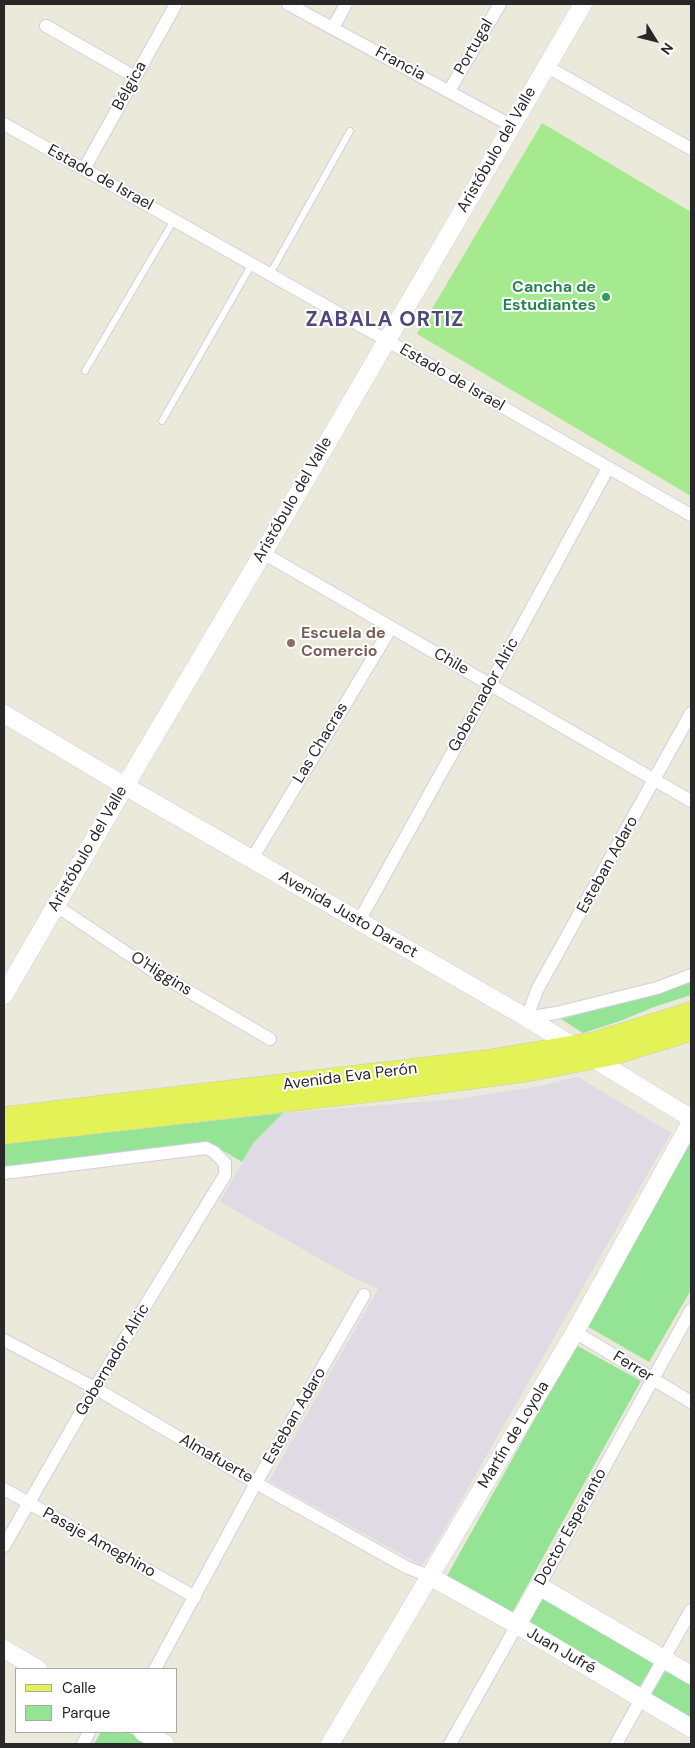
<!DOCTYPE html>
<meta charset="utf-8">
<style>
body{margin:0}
#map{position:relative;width:695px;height:1748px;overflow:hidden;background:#ebe9d9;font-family:"DM Sans",sans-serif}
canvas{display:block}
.frame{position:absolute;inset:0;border:5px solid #282828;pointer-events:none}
.legend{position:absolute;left:15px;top:1668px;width:162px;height:65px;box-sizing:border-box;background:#fff;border:1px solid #a9a9a9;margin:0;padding:6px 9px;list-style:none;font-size:15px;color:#282828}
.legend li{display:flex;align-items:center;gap:10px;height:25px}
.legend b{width:25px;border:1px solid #a9a9a9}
.north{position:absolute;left:630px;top:15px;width:50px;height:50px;-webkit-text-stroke:4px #fff;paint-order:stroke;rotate:126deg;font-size:14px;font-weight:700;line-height:20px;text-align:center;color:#282828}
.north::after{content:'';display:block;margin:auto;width:18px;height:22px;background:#282828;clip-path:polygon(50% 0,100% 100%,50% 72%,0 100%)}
</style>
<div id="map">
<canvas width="695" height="1748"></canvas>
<div class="frame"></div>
<ul class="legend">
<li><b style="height:6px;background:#e3f257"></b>Calle</li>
<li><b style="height:14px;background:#95e394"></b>Parque</li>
</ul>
<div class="north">N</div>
</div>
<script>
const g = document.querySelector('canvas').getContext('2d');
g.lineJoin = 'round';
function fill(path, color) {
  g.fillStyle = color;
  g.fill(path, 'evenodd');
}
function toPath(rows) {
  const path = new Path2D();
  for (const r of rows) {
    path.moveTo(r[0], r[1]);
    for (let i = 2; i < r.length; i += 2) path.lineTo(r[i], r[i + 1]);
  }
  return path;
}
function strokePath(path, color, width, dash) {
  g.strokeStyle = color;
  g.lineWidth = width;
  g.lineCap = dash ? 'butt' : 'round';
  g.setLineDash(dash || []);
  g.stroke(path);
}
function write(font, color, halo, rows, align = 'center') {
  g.font = font + ' "DM Sans",sans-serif';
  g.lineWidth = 4;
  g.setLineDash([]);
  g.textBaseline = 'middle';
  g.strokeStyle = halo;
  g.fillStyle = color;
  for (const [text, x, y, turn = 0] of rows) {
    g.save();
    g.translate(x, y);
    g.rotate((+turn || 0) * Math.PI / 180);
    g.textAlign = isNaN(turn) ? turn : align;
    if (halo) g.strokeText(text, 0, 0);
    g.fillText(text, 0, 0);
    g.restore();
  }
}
const industrial = toPath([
 [578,1077,671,1133,429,1556,421,1565,269,1481,378,1289,346,1274,220,1202,254,1142,283,1113,458,1099,540,1086]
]);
const green = toPath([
 [691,981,691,995,654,1007,620,1021,583,1033,561,1019,648,996],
 [283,1113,254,1142,242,1162,212,1144,4,1168,4,1144],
 [691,1142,691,1290,649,1362,585,1325],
 [576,1345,641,1381,512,1613,447,1576],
 [542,1595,655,1662,638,1689,526,1622],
 [667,1668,691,1682,691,1719,651,1695],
 [101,1732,128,1732,149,1744,94,1744]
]);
const pitch = toPath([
 [542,123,691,212,691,496,417,334]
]);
const path = toPath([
 [121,1732,128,1736]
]);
const lane = toPath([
 [270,274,350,131],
 [85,371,174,220],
 [162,421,252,264]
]);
const street = toPath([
 [288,4,512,126],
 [46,26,135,77],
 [333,28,346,4],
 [546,66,691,149],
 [449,91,500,4],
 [4,124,386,340,691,515],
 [84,169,176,4],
 [263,553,691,801],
 [691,713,537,990,527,1018,556,1013,657,988,691,975],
 [252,859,391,628],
 [55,905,152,970,270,1039],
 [359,921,490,685,608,468],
 [4,1173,206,1148,214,1152,225,1163,225,1175,95,1388,4,1546],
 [575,1332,691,1402],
 [4,1340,95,1388,256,1483,406,1567,429,1576],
 [4,1489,195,1597],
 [539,1586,691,1310],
 [155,1669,256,1483,364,1295],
 [83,1744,89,1732],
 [450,1744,517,1625],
 [616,1744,691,1610]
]);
const secondary = toPath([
 [4,714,125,786,527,1018,691,1118],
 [4,995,125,786,263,553,583,4],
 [429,1576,517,1625,691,1728],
 [517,1625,539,1586,691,1675],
 [4,1649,38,1669],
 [143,1732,165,1744],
 [330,1744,575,1332,691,1122]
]);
const primary = toPath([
 [4,1117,487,1060,594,1042,691,1012],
 [4,1134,388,1090,530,1071,613,1055,691,1031]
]);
const markers = [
 [606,297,5,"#2e9e5b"],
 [291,643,5,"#8d6e63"]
];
const streetNames = [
 ["Portugal",474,47,-60],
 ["Francia",400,64,28],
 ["Bélgica",130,86,-61],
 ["Aristóbulo del Valle",497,150,-60],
 ["Estado de Israel",100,178,29],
 ["Estado de Israel",452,378,30],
 ["Aristóbulo del Valle",293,500,-60],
 ["Chile",451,662,30],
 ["Gobernador Alric",484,695,-61],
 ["Las Chacras",321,743,-59],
 ["Aristóbulo del Valle",88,849,-60],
 ["Esteban Adaro",608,865,-61],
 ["Avenida Justo Daract",348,915,30],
 ["O'Higgins",161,974,32],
 ["Avenida Eva Perón",350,1077,-7],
 ["Gobernador Alric",113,1360,-59],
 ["Ferrer",633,1367,31],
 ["Esteban Adaro",295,1416,-60],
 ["Martín de Loyola",514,1435,-59],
 ["Almafuerte",216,1459,30],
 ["Doctor Esperanto",571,1527,-61],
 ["Pasaje Ameghino",99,1543,29],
 ["Juan Jufré",561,1651,30]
];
const leisureNames = [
 ["Cancha de",596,288],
 ["Estudiantes",596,306]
];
const educationNames = [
 ["Escuela de",301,634],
 ["Comercio",301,652]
];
const districtNames = [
 ["ZABALA ORTIZ",385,320]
];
fill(industrial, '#dfdae3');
fill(green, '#95e394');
fill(pitch, '#a6ea8f');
strokePath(lane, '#d1cee1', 8);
strokePath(street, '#d1cee1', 14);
strokePath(secondary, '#d1cee1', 19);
strokePath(primary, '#cbcbcb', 21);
strokePath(path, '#cbcbcb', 2.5, [4, 2.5]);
strokePath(lane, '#fff', 6);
strokePath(street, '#fff', 12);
strokePath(secondary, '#fff', 18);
strokePath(primary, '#e3f257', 20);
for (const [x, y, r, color] of markers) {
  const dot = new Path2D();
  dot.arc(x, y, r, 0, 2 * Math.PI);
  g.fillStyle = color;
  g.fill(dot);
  strokePath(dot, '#fff', 2);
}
write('16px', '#282828', '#fff', streetNames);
write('bold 16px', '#27864d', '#fff', leisureNames, 'right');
write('bold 16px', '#785e54', '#fff', educationNames, 'left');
g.letterSpacing = '1px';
write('bold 21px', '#504879', '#fff', districtNames);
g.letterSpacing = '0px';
</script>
